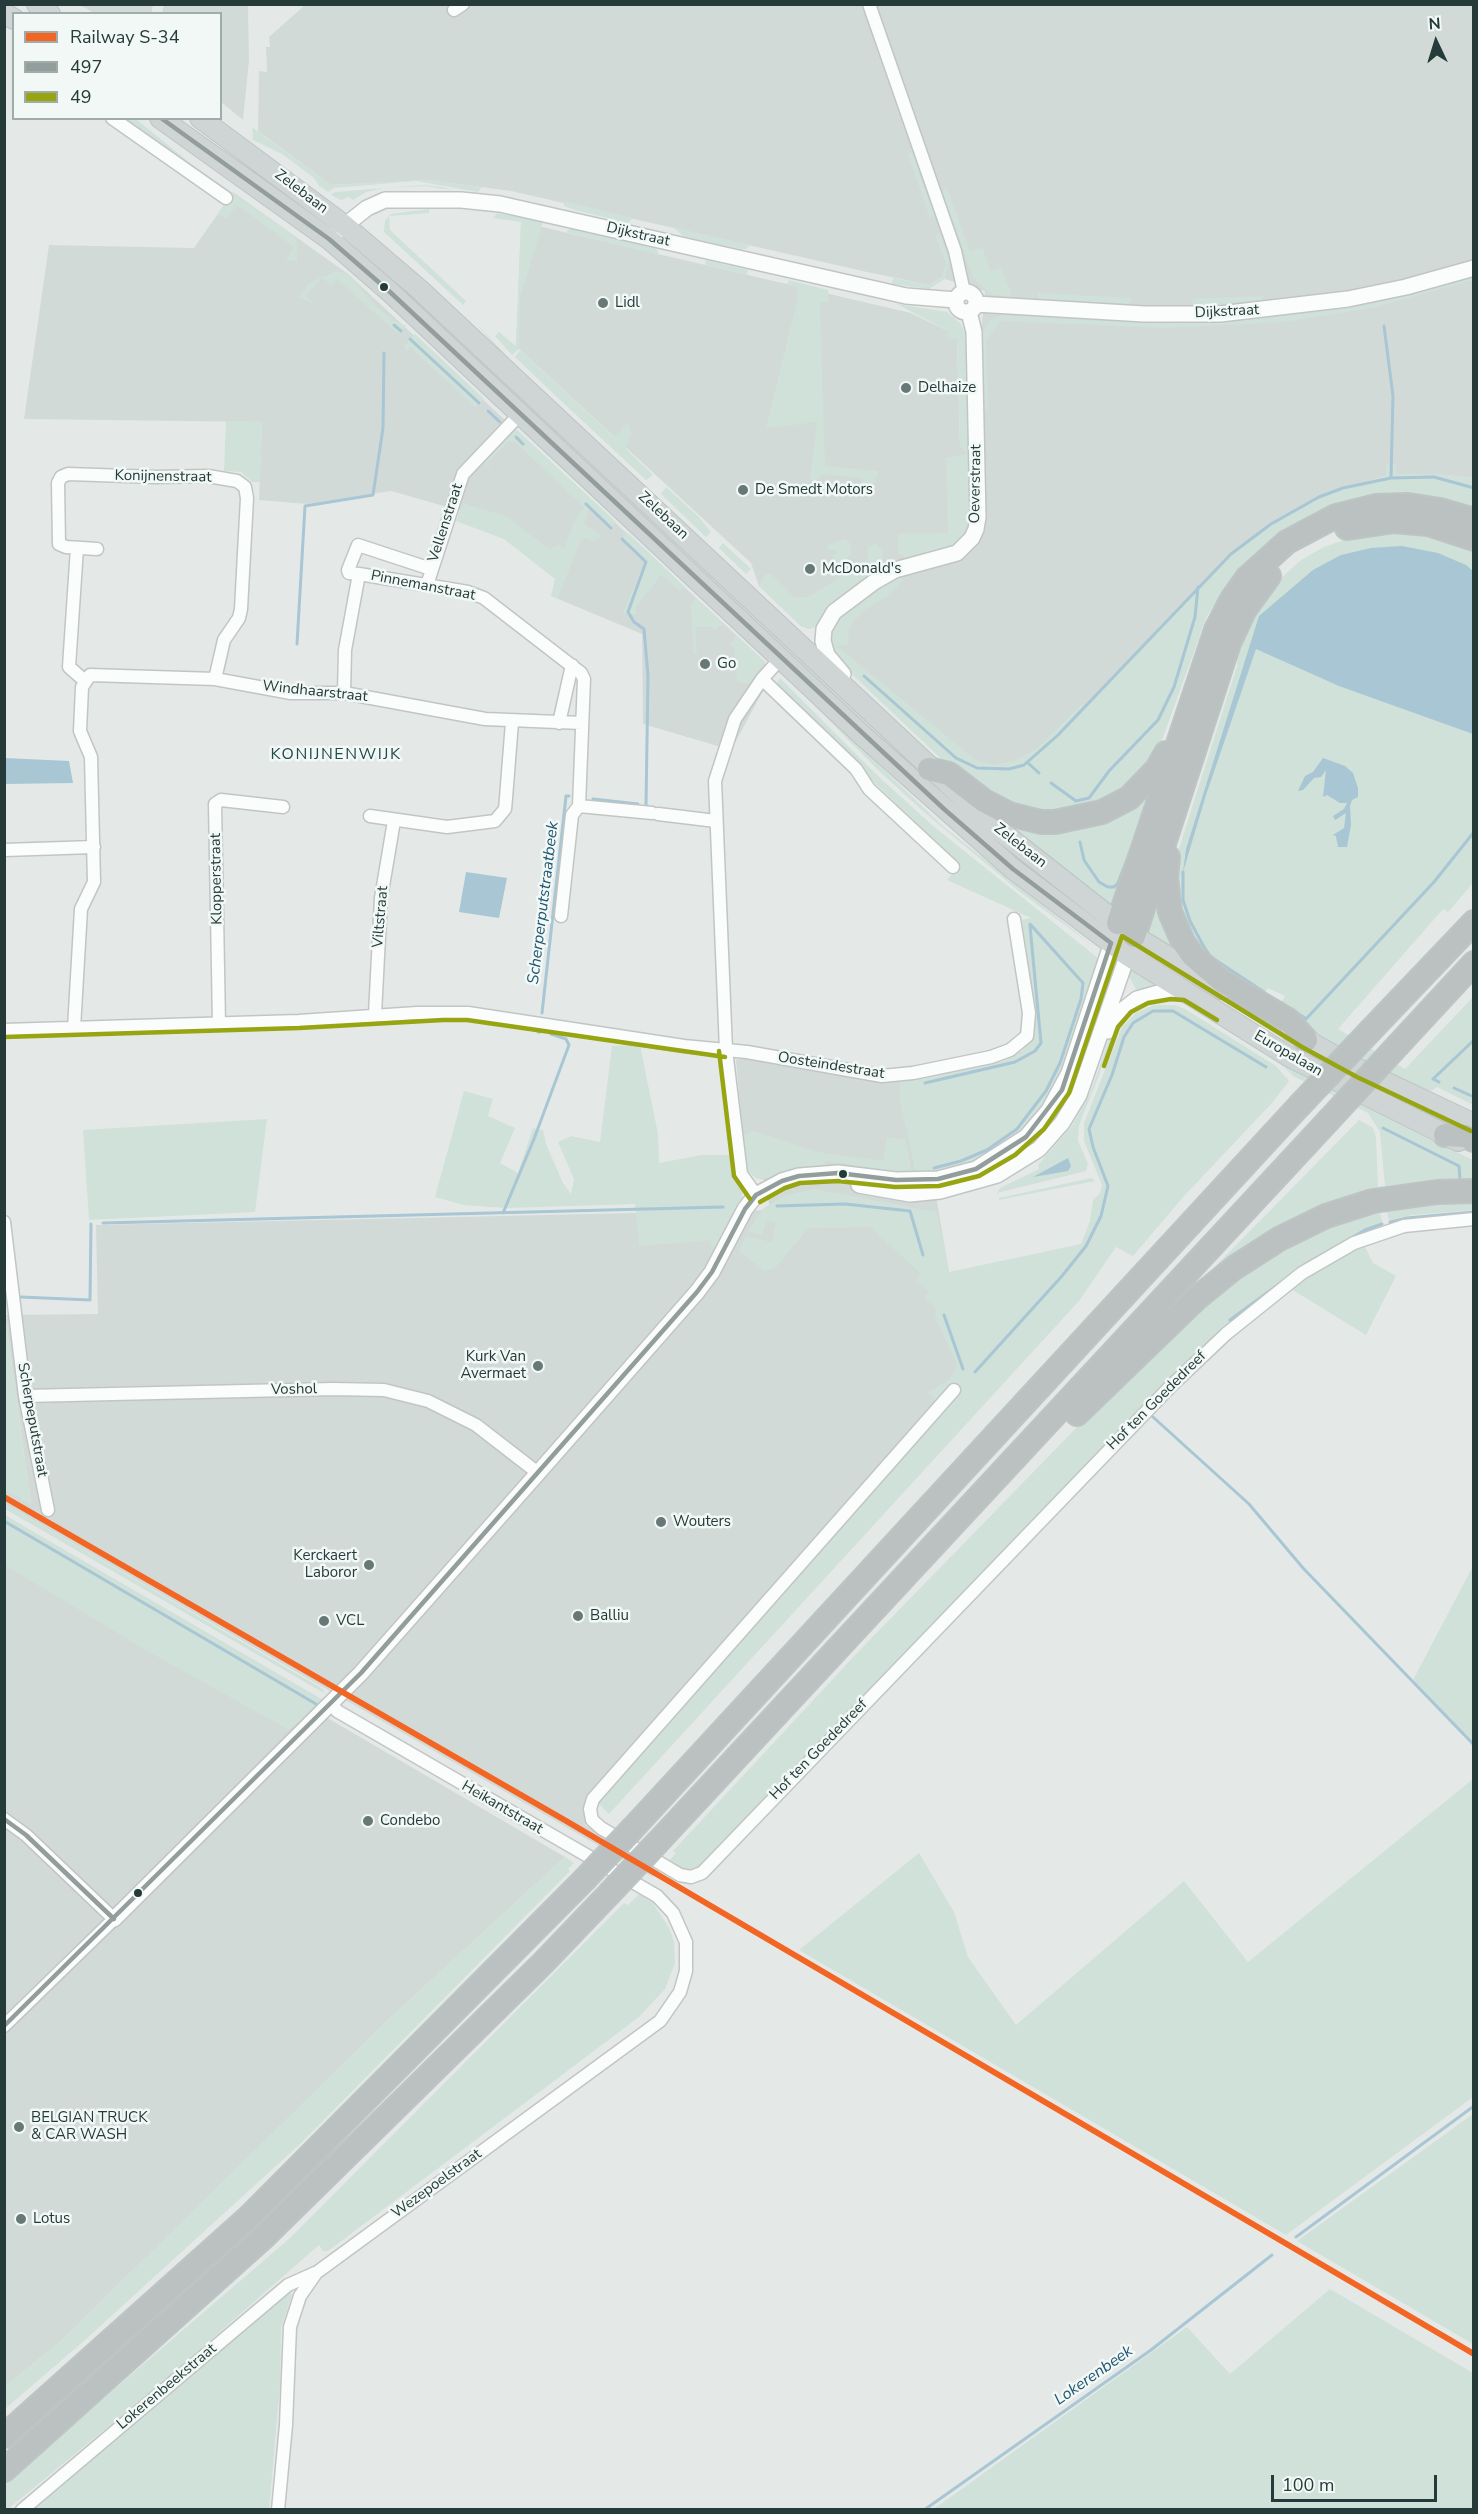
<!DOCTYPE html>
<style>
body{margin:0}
#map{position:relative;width:1478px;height:2514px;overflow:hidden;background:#e4e9e8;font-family:"Nunito Sans",sans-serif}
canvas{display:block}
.frame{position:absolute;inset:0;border:6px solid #243b39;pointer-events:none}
.legend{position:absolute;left:12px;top:12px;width:210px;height:108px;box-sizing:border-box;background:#f2f8f6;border:2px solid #a0acaa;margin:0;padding:8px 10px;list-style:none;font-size:18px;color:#243b39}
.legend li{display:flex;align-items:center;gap:12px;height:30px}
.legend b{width:30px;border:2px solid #a0acaa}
.north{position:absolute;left:1406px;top:12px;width:60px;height:60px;-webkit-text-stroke:4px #f2f8f6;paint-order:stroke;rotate:356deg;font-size:16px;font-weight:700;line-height:24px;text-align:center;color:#243b39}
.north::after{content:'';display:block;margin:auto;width:21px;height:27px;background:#243b39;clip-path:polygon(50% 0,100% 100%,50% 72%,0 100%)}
.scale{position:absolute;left:1271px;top:2475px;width:166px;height:27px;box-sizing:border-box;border:3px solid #243b39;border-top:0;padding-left:8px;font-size:18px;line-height:21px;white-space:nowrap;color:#243b39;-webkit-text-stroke:4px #f2f8f6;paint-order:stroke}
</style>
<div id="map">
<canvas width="1478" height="2514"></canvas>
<div class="frame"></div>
<ul class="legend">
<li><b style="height:8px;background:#f26522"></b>Railway S-34</li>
<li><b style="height:8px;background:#929d9c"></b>497</li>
<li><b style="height:8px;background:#97a511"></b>49</li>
</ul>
<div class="north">N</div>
<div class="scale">100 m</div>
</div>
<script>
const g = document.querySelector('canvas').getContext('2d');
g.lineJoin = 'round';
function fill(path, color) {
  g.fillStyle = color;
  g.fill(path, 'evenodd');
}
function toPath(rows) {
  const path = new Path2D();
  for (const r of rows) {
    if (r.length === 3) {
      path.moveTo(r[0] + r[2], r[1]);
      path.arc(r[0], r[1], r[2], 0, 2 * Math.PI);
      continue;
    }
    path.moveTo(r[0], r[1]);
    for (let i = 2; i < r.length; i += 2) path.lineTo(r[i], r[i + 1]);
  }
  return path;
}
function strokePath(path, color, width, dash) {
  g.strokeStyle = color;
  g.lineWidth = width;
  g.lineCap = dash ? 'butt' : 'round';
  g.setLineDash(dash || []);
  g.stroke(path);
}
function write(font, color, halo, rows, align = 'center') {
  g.font = font + ' "Nunito Sans",sans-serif';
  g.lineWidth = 5;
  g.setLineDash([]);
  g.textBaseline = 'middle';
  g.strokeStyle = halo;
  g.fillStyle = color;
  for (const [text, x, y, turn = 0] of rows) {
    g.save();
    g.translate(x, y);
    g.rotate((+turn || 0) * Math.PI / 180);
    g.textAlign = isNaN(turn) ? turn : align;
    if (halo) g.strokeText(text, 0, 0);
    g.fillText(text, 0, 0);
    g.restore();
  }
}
const built = toPath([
 [80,5,153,5,151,14,94,13],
 [164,5,248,5,249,60,243,120,221,102,220,14,162,13],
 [305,5,1473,5,1473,478,1437,474,1396,474,1386,463,1386,476,1319,497,1271,524,1231,554,1058,735,1024,765,977,768,840,652,819,625,809,629,801,626,759,586,751,563,516,346,521,222,911,313,948,331,957,339,960,446,971,455,974,545,980,342,985,291,941,278,929,285,867,272,511,191,428,180,331,185,258,131,259,71,267,72,266,47,270,47,269,37],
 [233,192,348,274,765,662,764,689,731,750,643,724,642,634,551,596,561,567,472,514,391,491,307,504,259,500,262,422,24,419,49,245,194,248],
 [743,1058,873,1079,916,1078,949,1272,975,1372,586,1814,585,1825,660,1870,653,1877,5,1504,5,1489,31,1504,5,1315,98,1314,96,1225,770,1210,765,1180,756,1178,749,1172,745,1161,736,1060],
 [5,1529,565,1857,387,2021,62,2340,5,2387]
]);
const green = toPath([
 [121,119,136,119,190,163,290,233,297,241,297,261,286,260,294,247,237,205,226,219,218,214,229,199],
 [252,127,331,185,428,180,482,187,478,192,416,181,334,188,328,192,319,186,314,178,282,154,253,140],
 [912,152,934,215,930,218,908,155],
 [423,185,442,187,452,190,425,186,385,188,366,192,353,200,349,197,341,200,331,195,335,192],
 [947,187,970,252,983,248,990,271,1001,268,1011,292,1010,297,990,294,973,278,942,190],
 [564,201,572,203,633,218,628,223,575,210,564,206],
 [429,209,429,213,389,216,390,230,466,301,463,305,384,232,385,221,391,214],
 [497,213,543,222,520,299,519,349,512,355,495,336,499,332,516,346,521,222,493,218],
 [673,227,749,245,750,245,746,249,741,249,707,242,683,236],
 [571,228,656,248,659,255,566,232],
 [940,234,949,261,945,279,929,289,892,284,893,278,929,285,941,278,946,264,935,235],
 [706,260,748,270,747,275,705,265],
 [336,271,348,274,373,303,392,320,406,326,398,334,337,279,332,285,322,278,306,296,312,302,311,303,299,297,309,283],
 [381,272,471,353,502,375,1064,893,974,821,887,743,859,723],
 [1473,277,1473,280,1376,307,1285,322,1162,328,1001,321,986,340,988,410,981,409,981,334,991,320,1002,315,1155,323,1269,318,1373,302],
 [789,280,828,290,829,302,820,303,825,466,878,471,875,482,869,485,862,486,862,478,822,474,818,480,810,480,817,422,766,428,797,301,797,287,787,285],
 [1038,293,1132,298,1129,304,1038,299],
 [1264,296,1261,300,1219,304,1194,304,1190,299],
 [897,304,947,312,961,324,967,337,972,509,968,532,950,550,910,560,898,554,898,534,948,533,946,458,970,454,960,446,957,339,948,339,948,331],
 [473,320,516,366,644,485,642,487,502,354],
 [415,334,484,399,475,407,410,347,405,352,405,345],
 [520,350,614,437,628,422,631,433,626,449,653,475,646,480,559,399,515,357],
 [226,421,262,422,260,482,252,482,241,472,224,471],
 [516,429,616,522,610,528,589,508,584,524,602,536,593,541,585,538,580,542,558,598,551,596,555,579,504,539,456,521,463,503,508,517,550,550,558,544,564,549,576,517,584,507,514,441,508,442,487,463,492,470,486,465,484,459,513,430],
 [1386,463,1396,464,1396,474,1437,474,1473,478,1473,510,1381,496,1347,502,1307,518,1267,543,1242,565,1207,616,1158,751,1128,787,1106,800,1059,814,1013,807,956,773,835,658,829,638,837,618,860,598,901,575,903,581,887,596,866,609,854,621,849,629,848,644,837,646,977,761,995,765,1014,761,1036,749,1082,704,1085,706,1231,554,1271,524,1319,497,1386,476],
 [666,487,698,516,711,532,706,537,661,494],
 [1398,530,1432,534,1473,549,1473,883,1448,912,1443,909,1338,1029,1405,1069,1473,997,1473,1105,1437,1087,1431,1091,1421,1090,1323,1041,1278,1008,1285,996,1268,988,1260,999,1218,973,1190,937,1177,900,1176,858,1237,666,1238,640,1268,590,1301,560,1324,547,1365,533],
 [628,533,684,586,680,591,661,575,635,609,637,615,623,613,645,561,622,539],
 [844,539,850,543,851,554,839,566,832,555,837,552,834,549,829,551,826,546],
 [723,543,751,569,746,574,719,548],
 [876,543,883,552,880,572,816,627,809,629,801,626,759,586,765,575,770,573,794,597,808,597,868,560,868,548],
 [696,598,723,624,716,630,710,627,695,627,697,654,694,654,691,605],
 [736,635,765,662,749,684,737,681,734,648,730,644],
 [780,678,878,776,933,826,1099,959,1057,1091,1021,1136,962,1169,916,1174,900,1101,900,1080,1004,1061,1023,1050,1033,1036,1035,1016,1022,920,1031,918,947,880,959,866,776,685],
 [787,678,943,826,1096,948,1020,892,924,812,878,770],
 [1152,784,1115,908,991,813,1032,827],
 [1161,871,1185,958,1141,928],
 [1129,966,1163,986,1138,993,1126,971],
 [1111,968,1076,1077,1045,1134,1011,1163,981,1173,1036,1133],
 [1179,998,1427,1138,1473,1160,1473,1186,1432,1182,1385,1186,1380,1132,1368,1113,1293,1076,1277,1060,1188,1005,1171,1000,1149,1000],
 [1154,1005,1175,1005,1185,1009,1276,1066,1289,1081,1272,1103,1184,1196,1133,1256,1116,1247,1079,1301,609,1814,595,1800,940,1404,928,1393,949,1379,957,1366,941,1328,935,1321,936,1308,924,1298,929,1292,916,1280,921,1274,870,1227,809,1228,775,1268,764,1271,739,1251,746,1236,771,1242,776,1223,766,1220,762,1235,748,1232,756,1218,764,1208,784,1196,814,1189,937,1212,949,1272,1081,1244,1090,1221,1093,1200,1100,1193,1102,1185,1084,1141,1084,1123,1122,1027,1136,1013],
 [1125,1016,1111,1040,1098,1078,1079,1125,1078,1141,1088,1164,1086,1171,997,1193,1000,1188,1039,1169,1038,1165,1072,1126,1090,1094,1112,1031],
 [640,1045,658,1134,659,1163,702,1155,731,1155,733,1168,743,1188,742,1199,721,1244,713,1248,710,1240,639,1246,635,1204,506,1208,464,1205,435,1197,464,1091,493,1099,488,1116,515,1128,500,1163,518,1173,533,1128,543,1130,546,1144,563,1183,571,1194,574,1179,558,1142,571,1136,600,1142,612,1046],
 [267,1119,255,1212,89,1220,83,1130],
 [1359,1120,1373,1128,1376,1137,1378,1189,1191,1291],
 [753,1131,818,1152,883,1161,887,1137,906,1140,912,1174,825,1161,825,1164,771,1178,756,1178,749,1172,745,1161,742,1136],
 [1092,1178,1095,1181,999,1200,999,1198],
 [1473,1199,1473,1210,1412,1215,1389,1220,1386,1210],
 [1369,1211,1371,1214,1380,1212,1383,1227,1239,1317,711,1861,692,1875,666,1864,676,1853,673,1851,858,1652,1085,1419,1202,1305,1268,1256,1319,1229],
 [1364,1245,1373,1263,1396,1276,1366,1335,1291,1289,1309,1275],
 [4,1315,5,1315,31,1505,5,1489],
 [5,1504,323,1689,324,1693,5,1509],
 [5,1515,39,1535,325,1701,289,1730,144,1649,5,1565],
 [1473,1566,1473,1744,1413,1680],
 [1473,1779,1473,2097,1286,2235,799,1950,919,1853,954,1912,968,1957,1016,2025,1184,1881,1248,1962],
 [565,1857,574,1863,568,1869,570,1871,300,2144,85,2340,5,2409,5,2387,62,2340,387,2021],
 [639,1894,652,1902,669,1928,674,1941,675,1963,665,1989,639,2017,328,2251,323,2251,319,2245,166,2379,8,2509,5,2509,4,2484,290,2238,624,1903,628,1905],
 [1473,2114,1473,2344,1297,2241],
 [1330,2289,1473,2373,1473,2509,934,2509,1187,2327,1230,2374],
 [289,2291,292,2295,281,2328,280,2386,269,2509,31,2510]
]);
const water = toPath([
 [1402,546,1438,553,1466,565,1473,571,1473,734,1339,686,1256,649,1206,795,1183,872,1186,849,1259,616,1313,570,1341,555,1371,548],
 [5,758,69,761,73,783,5,784],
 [1323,758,1345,766,1353,773,1358,788,1358,797,1352,800,1350,806,1351,825,1347,847,1338,847,1336,836,1333,835,1344,828,1346,813,1335,820,1333,816,1344,809,1347,803,1340,803,1327,795,1323,797,1326,770,1321,777,1314,778,1303,790,1298,791,1305,776,1313,772],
 [466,872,507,878,499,918,459,912],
 [1068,1158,1071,1166,1068,1171,1033,1177]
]);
const stream = toPath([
 [394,325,401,331],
 [1384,326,1393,396,1391,478],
 [410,339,479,403],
 [488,411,500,422],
 [516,437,523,444],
 [586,504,611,528],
 [622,539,646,562,628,612,634,622,644,629,648,676,646,805],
 [297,644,305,506,373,495,383,428,384,353],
 [864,676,956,758,977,768,1009,769,1024,765,1058,735,1231,554,1271,524,1319,497,1343,488,1391,478,1434,477,1474,488],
 [1027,762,1039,773],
 [1051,783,1076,801,1089,798,1109,771,1158,720,1174,687,1195,617,1198,587],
 [593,799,638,804],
 [1080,842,1084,860,1099,882,1108,887,1114,887,1118,883,1132,847],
 [1183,872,1183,900,1190,921,1204,947,1211,957,1264,992],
 [1296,1012,1306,1019,1434,882,1474,832],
 [542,1013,566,796,569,796],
 [538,1032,540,1032],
 [1439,1082,1433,1079,1474,1040],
 [925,1083,1015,1062,1035,1051,1041,1043,1030,926],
 [1454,1088,1474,1097],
 [1383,1128,1459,1166,1460,1180],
 [934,1168,961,1161,987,1150,1017,1129,1046,1091,1060,1063,1081,999,1083,983,1030,924],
 [777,1206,845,1204,910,1211,923,1255],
 [503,1213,534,1139,569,1045,566,1039,551,1034],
 [1390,1222,1407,1218,1474,1212],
 [103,1223,723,1207],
 [1304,1265,1365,1230,1382,1224],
 [21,1297,90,1300,91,1224],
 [944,1315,963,1369],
 [1230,1320,1279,1284],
 [975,1372,1062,1276,1086,1246,1101,1216,1108,1186,1093,1147,1089,1129,1112,1075,1124,1037,1133,1023,1153,1011,1173,1011,1266,1067],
 [1153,1417,1249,1504,1303,1568,1474,1745],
 [4,1521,316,1704],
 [1296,2237,1474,2106],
 [924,2510,1151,2350,1272,2255]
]);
const minor = toPath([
 [869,4,955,251,964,292],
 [454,10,463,4],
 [112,118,226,198],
 [77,548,69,667,85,681],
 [97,549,66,547,59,544,58,483,61,477,68,474,156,477,208,476,237,481,245,487,247,498,241,609,239,618,224,640,215,679],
 [359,574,349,573,348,570,358,545,431,569],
 [427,585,463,474,521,413],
 [762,679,856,769,869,789,953,867],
 [344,693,345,650,359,574,468,592,484,598,581,673,584,679,579,806,572,815,561,916],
 [559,723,572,665],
 [579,806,652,813],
 [658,814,716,821],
 [370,816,447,827,495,821,505,809,506,798,512,722],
 [4,850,94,847],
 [375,1014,381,898,394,821],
 [219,1024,215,804,221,800,283,807],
 [74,1028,81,909,94,882,91,757,80,731,82,687,90,675,215,679,291,693,344,693,485,719,582,723],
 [4,1030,299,1021,417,1013,468,1013,684,1046,747,1052,882,1076,913,1073,991,1057,1010,1050,1027,1036,1029,1013,1014,919],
 [756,1195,741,1174,726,1050,715,781,735,719,762,679,781,658],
 [4,1222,25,1396,48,1510],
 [954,1390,593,1799,590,1809,592,1820,601,1828,680,1875,691,1877,702,1873,1170,1387,1226,1334,1302,1273,1354,1243,1404,1226,1474,1219],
 [25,1396,333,1389,384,1390,428,1401,476,1425,538,1473],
 [4,1819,26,1835,114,1919,4,2026],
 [22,2510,288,2285,315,2273],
 [278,2510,286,2425,290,2327,300,2296,316,2273,660,2021,680,1992,686,1971,686,1942,673,1913,657,1896,337,1711,331,1702]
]);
const tertiary = toPath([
 [338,231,367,208,385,200,461,200,500,204,906,296,956,300],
 [966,302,10],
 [976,304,1144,314,1220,314,1348,299,1406,287,1474,268],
 [843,674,827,655,823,641,824,629,834,612,874,582,895,570,957,553,972,538,976,529,978,517,974,332,969,312],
 [1108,1031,1119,1013,1137,999,1162,992,1185,993],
 [859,1185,910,1194,940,1191,997,1175,1039,1149,1062,1123,1079,1095,1131,945],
 [114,1919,361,1673,538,1473,697,1292,712,1272,745,1209,756,1195,782,1181,799,1176,838,1173,896,1180,938,1179,976,1169,1026,1137,1049,1110,1069,1073,1115,933]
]);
const primary = toPath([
 [37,4,50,14],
 [4,13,14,19],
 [160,118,329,239,390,292,862,735,1013,869,1127,955,1288,1056,1458,1141],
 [200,118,344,225,419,289,989,822,1134,936,1221,989],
 [1292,1032,1360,1070,1474,1124]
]);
const motorway = toPath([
 [1347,528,1394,521,1428,524,1474,539],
 [929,769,949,774,984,801,1009,814,1041,822,1055,822,1102,812,1129,798,1157,769,1166,753],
 [1168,857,1166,878,1170,912,1183,942,1193,956,1222,981,1288,1020,1306,1040],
 [1118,923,1216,630,1232,599,1247,578,1287,542,1336,516,1376,506,1408,505,1440,510,1474,520],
 [1134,936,1229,643,1245,609,1269,576],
 [1371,1030,1474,922],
 [1399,1044,1474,963],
 [1445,1135,1465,1136,1474,1140],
 [1077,1414,1197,1298,1234,1268,1279,1239,1326,1216,1373,1201,1437,1192,1474,1191],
 [633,1828,1299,1106],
 [658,1842,1328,1121],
 [4,2436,250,2216,584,1880],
 [4,2470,265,2236,543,1963,609,1894]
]);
const motorwayBridge = toPath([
 [1299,1106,1371,1030],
 [1328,1121,1399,1044],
 [584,1880,633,1828],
 [609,1894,658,1842]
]);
const bus1 = toPath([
 [4,1819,26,1835,114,1919],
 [4,2026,361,1673,697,1292,712,1272,745,1209,756,1195,782,1181,799,1176,838,1173,896,1180,938,1179,976,1169,1026,1137,1062,1090,1111,943,1013,869,944,809,390,292,329,239,161,118]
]);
const bus2 = toPath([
 [4,1037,299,1028,443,1020,467,1020,725,1057],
 [719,1051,734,1176,750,1199],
 [1104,1066,1118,1027,1131,1012,1148,1003,1171,999,1184,1000,1217,1020],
 [760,1202,785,1188,800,1183,838,1181,895,1187,939,1186,979,1176,1015,1155,1044,1129,1069,1093,1122,936,1302,1047,1357,1077,1471,1131]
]);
const rail1 = toPath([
 [4,1497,568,1822,1474,2354]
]);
const markers = [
 [384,287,5,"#243b39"],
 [603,303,6,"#677876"],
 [906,388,6,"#677876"],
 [743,490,6,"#677876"],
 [810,569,6,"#677876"],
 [705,664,6,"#677876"],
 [843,1174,5,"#243b39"],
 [538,1366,6,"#677876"],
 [661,1522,6,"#677876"],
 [369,1565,6,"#677876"],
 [578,1616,6,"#677876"],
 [324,1621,6,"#677876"],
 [368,1821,6,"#677876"],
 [138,1893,5,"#243b39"],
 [19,2127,6,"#677876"],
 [21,2219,6,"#677876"]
];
const streetNames = [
 ["Zelebaan",301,192,37],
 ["Dijkstraat",638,235,13],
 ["Dijkstraat",1227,312,-3],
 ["Konijnenstraat",163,477,1],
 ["Oeverstraat",976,484,-89],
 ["Zelebaan",663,516,43],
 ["Vellenstraat",446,523,-72],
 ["Pinnemanstraat",423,586,11],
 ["Windhaarstraat",315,692,6],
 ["Zelebaan",1020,846,38],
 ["Klopperstraat",217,879,-91],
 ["Viltstraat",381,917,-85],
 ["Europalaan",1288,1054,30],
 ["Oosteindestraat",831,1066,9],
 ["Voshol",294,1390,-1],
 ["Hof ten Goededreef",1157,1401,-45],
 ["Scherpeputstraat",32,1420,80],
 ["Hof ten Goededreef",819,1750,-46],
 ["Heikantstraat",502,1808,30],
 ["Wezepoelstraat",437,2184,-36],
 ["Lokerenbeekstraat",167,2387,-40]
];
const poiNames = [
 ["Lidl",615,303],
 ["Delhaize",918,388],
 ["De Smedt Motors",755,490],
 ["McDonald's",822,569],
 ["Go",717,664],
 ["Kurk Van",526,1357,"right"],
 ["Avermaet",526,1374,"right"],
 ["Wouters",673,1522],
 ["Kerckaert",357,1556,"right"],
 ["Laboror",357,1573,"right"],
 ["Balliu",590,1616],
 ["VCL",336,1621],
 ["Condebo",380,1821],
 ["BELGIAN TRUCK",31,2118],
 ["& CAR WASH",31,2135],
 ["Lotus",33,2219]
];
const neighbourhoodNames = [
 ["KONIJNENWIJK",336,755]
];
const waterNames = [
 ["Scherperputstraatbeek",544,903,-83],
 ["Lokerenbeek",1094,2376,-35]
];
fill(built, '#d2dad8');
fill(green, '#cfe1d8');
fill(water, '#a8c6d4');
strokePath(stream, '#a8c6d4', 3);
strokePath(minor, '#c1c6c5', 15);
strokePath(tertiary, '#c1c6c5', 18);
strokePath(primary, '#bdc5c4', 22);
strokePath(motorway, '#bdc5c4', 26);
strokePath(minor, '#fbfcfc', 12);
strokePath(tertiary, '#fbfcfc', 15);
strokePath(primary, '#ced5d4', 20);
strokePath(motorway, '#bbc1c1', 22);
strokePath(motorwayBridge, '#bdc5c4', 26, []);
strokePath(motorwayBridge, '#bbc1c1', 22);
strokePath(bus1, '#929d9c', 4.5);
strokePath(bus2, '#97a511', 4.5);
strokePath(rail1, '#f26522', 6);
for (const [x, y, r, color] of markers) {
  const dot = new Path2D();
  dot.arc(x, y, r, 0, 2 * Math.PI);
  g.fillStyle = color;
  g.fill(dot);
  strokePath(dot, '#f2f8f6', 2);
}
write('15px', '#243b39', '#f2f8f6', streetNames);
write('15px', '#243b39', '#f2f8f6', poiNames, 'left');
g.letterSpacing = '1.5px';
write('16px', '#214b49', '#f2f8f6', neighbourhoodNames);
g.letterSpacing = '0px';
write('italic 16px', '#225672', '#f2f8f6', waterNames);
</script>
